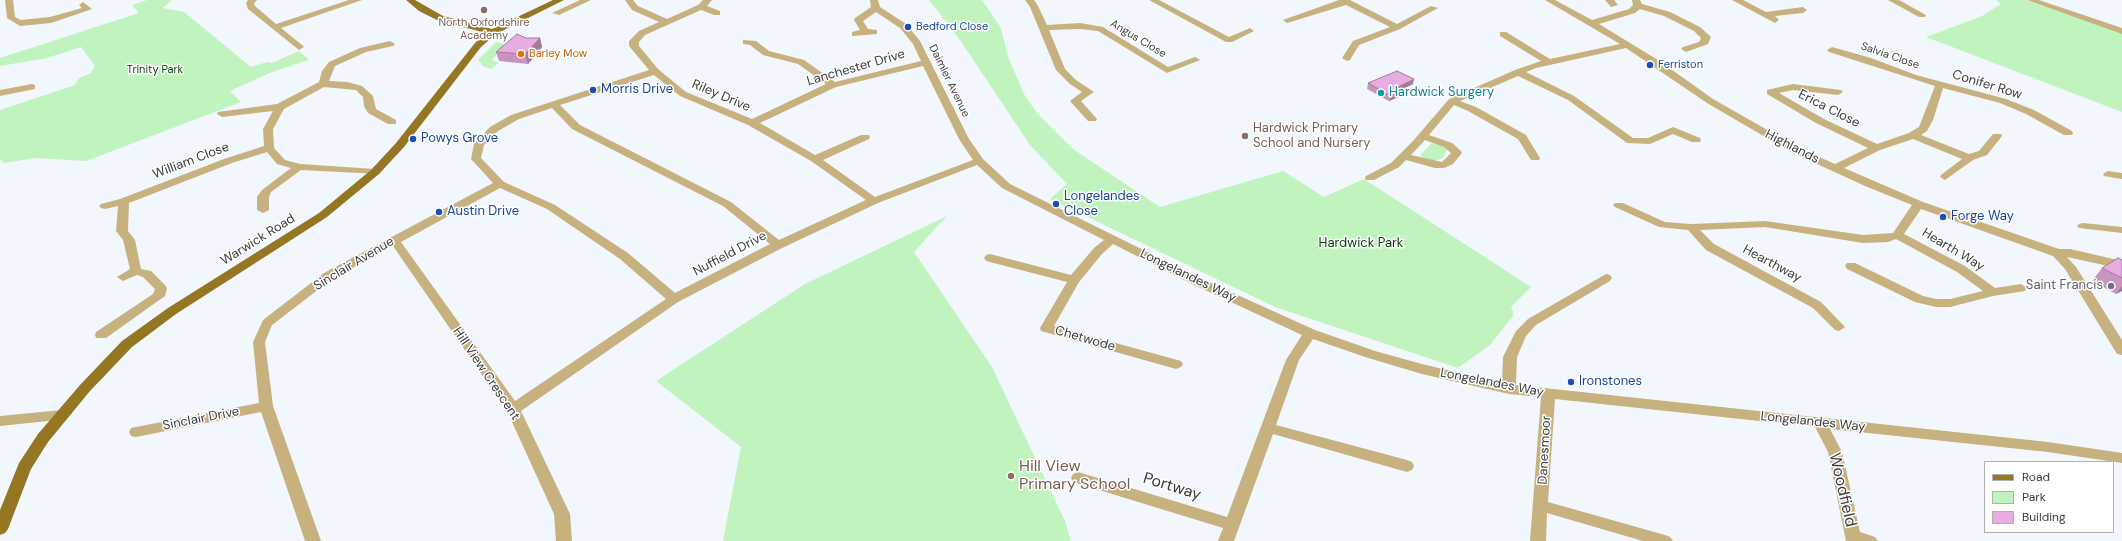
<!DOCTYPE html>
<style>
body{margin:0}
#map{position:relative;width:2122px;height:541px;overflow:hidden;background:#f2f7fe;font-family:"DM Sans",sans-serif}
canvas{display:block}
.legend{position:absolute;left:1984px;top:461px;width:130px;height:72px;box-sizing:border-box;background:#fff;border:1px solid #afb0b1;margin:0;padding:5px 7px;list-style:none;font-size:12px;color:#383a3d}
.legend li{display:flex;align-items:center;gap:8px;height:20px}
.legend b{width:20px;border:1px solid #afb0b1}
</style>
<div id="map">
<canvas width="2122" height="541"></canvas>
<ul class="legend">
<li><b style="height:5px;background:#957622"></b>Road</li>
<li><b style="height:11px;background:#c0f3bd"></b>Park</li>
<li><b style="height:11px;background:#e8ade0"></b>Building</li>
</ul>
</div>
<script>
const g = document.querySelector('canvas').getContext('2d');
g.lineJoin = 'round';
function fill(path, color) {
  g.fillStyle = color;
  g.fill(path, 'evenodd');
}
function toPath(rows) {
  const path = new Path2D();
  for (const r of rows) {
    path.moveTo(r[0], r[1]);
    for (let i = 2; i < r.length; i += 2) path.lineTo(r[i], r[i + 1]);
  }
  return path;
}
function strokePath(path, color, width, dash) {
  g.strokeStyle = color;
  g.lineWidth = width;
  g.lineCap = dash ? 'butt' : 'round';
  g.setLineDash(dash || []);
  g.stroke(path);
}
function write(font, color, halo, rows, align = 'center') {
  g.font = font + ' "DM Sans",sans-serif';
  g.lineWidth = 3;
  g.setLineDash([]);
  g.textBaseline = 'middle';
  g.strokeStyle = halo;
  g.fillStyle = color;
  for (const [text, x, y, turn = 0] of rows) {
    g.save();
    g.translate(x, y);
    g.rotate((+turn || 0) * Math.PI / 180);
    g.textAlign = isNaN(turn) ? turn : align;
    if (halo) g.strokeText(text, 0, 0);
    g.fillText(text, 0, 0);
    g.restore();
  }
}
const green = toPath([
 [147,0,172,0,163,8,184,12,251,67,267,62,272,63,299,51,309,60,272,72,230,91,241,102,86,161,36,158,4,163,0,159,0,110,75,85,79,78,91,73,95,66,81,47,47,58,0,66,0,58,139,13,132,5],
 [929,0,982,0,1001,28,1008,57,1024,94,1036,112,1073,149,1160,207,1283,171,1324,197,1364,179,1531,287,1511,307,1514,315,1490,345,1458,368,1275,307,1050,199,1067,184,1030,145,960,40],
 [1996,0,2025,0,2122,32,2122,112,1926,37,1982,16,2001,4],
 [496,42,506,44,492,60,499,63,491,69,483,66,478,60],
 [1432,143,1444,146,1447,149,1444,157,1435,161,1424,159,1420,155],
 [947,216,914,252,992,367,1065,521,1071,541,723,541,741,447,656,381,805,284]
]);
const minor = toPath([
 [5,0,13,0,15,17,21,20,50,17,82,8,79,5,83,2,92,9,51,23,20,26,7,18,5,0],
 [248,0,257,0,254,3,255,6,276,24,349,0,362,0,281,28,302,45,304,47,299,50,248,9,246,3,248,0],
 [580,0,591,0,559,15,552,13,580,0],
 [625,0,633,0,638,6,667,19,698,5,703,0,712,0,707,6,720,11,720,15,714,15,701,10,645,35,639,42,639,46,658,69,686,92,752,119,826,84,798,64,763,55,750,45,743,44,743,40,756,41,769,51,804,60,835,82,921,61,913,44,900,28,876,12,863,21,868,29,877,30,877,34,852,36,852,32,860,30,854,20,855,18,871,7,870,0,878,0,880,7,906,24,920,41,969,139,983,159,1010,184,1200,278,1315,330,1375,351,1422,364,1502,383,1503,357,1516,331,1528,319,1606,274,1610,275,1612,278,1610,281,1536,325,1526,336,1517,357,1516,385,2048,442,2122,453,2122,463,2048,452,1830,429,1842,452,1860,532,1875,537,1878,541,1846,541,1828,452,1815,427,1555,399,1548,502,1665,535,1670,537,1673,541,1643,541,1547,513,1546,541,1530,541,1541,397,1509,394,1422,374,1365,357,1313,339,1299,360,1276,425,1407,460,1412,462,1414,466,1412,470,1407,472,1273,434,1234,541,1218,541,1223,528,1073,482,1071,478,1073,474,1078,472,1227,517,1286,360,1302,335,1192,284,1113,244,1102,254,1079,282,1054,326,1181,361,1183,364,1181,367,1176,369,1041,331,1040,328,1067,282,986,261,984,258,986,255,990,254,1071,275,1094,248,1104,240,1002,188,977,165,878,203,782,248,678,302,521,411,570,514,572,541,556,541,554,514,507,411,393,246,332,279,272,325,265,342,273,406,321,541,305,541,261,412,136,437,131,436,129,432,131,428,136,427,259,403,253,342,263,320,324,273,493,183,471,159,474,144,490,127,511,115,649,70,629,46,629,41,639,31,659,22,632,10,625,0],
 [923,66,959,139,973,160,875,197,823,160,869,139,870,137,869,135,861,135,815,155,760,123,836,87,923,66],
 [654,75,680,96,748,125,811,161,866,200,779,240,731,202,580,125,560,105,654,75],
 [552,108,572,129,723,206,770,244,675,293,628,253,555,205,504,182,481,158,484,145,498,131,519,119,552,108],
 [500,188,547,209,620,259,666,299,515,401,401,242,500,188],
 [1025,0,1034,0,1038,6,1047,25,1080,23,1103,27,1168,67,1195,57,1200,60,1167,73,1098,31,1080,29,1049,30,1065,69,1076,80,1094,92,1081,101,1097,119,1096,121,1088,121,1070,101,1082,92,1070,84,1056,70,1030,7,1025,0],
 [1149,0,1159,0,1229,37,1250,28,1254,31,1232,42,1226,42,1149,0],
 [1339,0,1350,0,1397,24,1431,6,1438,8,1400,29,1359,45,1350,60,1347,61,1342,58,1353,41,1390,27,1346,5,1287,23,1283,20,1339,0],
 [1545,0,1555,0,1592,20,1629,9,1633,5,1632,0,1640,0,1642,4,1670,12,1700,27,1711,37,1708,44,1686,52,1681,49,1683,47,1699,42,1701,38,1694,31,1664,16,1640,9,1635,13,1599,24,1658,60,1713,99,1799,148,1835,164,1868,148,1816,123,1767,94,1767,90,1793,84,1841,90,1843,92,1838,95,1793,90,1779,93,1824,119,1877,144,1909,133,1919,127,1935,86,1829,52,1827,50,1832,47,1871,58,1916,75,2006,99,2034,110,2072,131,2073,133,2072,135,2064,135,2026,114,2000,103,1943,88,1933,120,1927,131,1921,135,1969,154,1979,151,1993,134,2001,134,2002,136,1987,155,1973,160,1945,180,1940,177,1941,175,1962,159,1913,139,1880,150,1844,168,1923,202,2059,249,2070,249,2122,261,2122,269,2067,257,2076,267,2122,340,2122,355,2117,354,2065,269,2053,256,1921,209,1904,234,1965,266,1995,288,2021,284,2027,288,2025,291,1993,296,1950,307,1936,307,1915,302,1847,269,1845,266,1847,263,1855,263,1923,296,1936,299,1950,299,1983,291,1957,272,1896,239,1888,242,1863,243,1765,227,1700,230,1714,244,1821,302,1845,327,1839,331,1835,330,1813,308,1706,250,1688,230,1659,227,1615,207,1613,205,1615,203,1623,203,1665,222,1691,224,1765,221,1863,235,1893,233,1912,205,1865,186,1791,152,1707,103,1626,48,1536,68,1526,72,1574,96,1633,138,1648,138,1673,127,1700,138,1701,140,1700,142,1692,142,1673,134,1650,144,1627,143,1568,100,1518,76,1460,101,1476,107,1526,135,1540,158,1539,160,1531,160,1518,139,1468,111,1454,105,1429,135,1452,143,1461,151,1462,153,1453,164,1444,168,1435,168,1406,160,1399,167,1374,180,1366,180,1365,178,1366,176,1391,163,1413,141,1449,99,1515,70,1541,61,1500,36,1500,32,1506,32,1550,59,1620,44,1545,0],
 [1425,140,1444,147,1451,153,1442,162,1411,155,1425,140],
 [1605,0,1614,0,1618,5,1611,7,1605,0],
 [1732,0,1743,0,1766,12,1803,7,1807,10,1803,13,1775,16,1779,20,1775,23,1732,0],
 [1888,0,1899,0,1926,15,1925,17,1919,17,1888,0],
 [2027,0,2039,0,2122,28,2122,34,2027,0],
 [390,41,395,44,393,46,366,52,335,66,329,81,347,82,362,86,373,96,376,109,396,120,396,124,388,124,368,113,364,106,363,97,356,90,324,87,284,109,273,129,274,148,285,160,300,164,375,169,380,172,379,174,301,170,271,192,269,197,269,210,263,213,257,210,257,197,262,190,291,168,277,164,267,152,232,163,129,203,128,231,135,240,141,269,151,271,165,285,167,288,165,296,106,338,96,338,95,335,96,332,153,294,155,289,143,277,137,275,123,281,117,277,130,269,123,240,116,231,118,206,105,209,101,208,99,206,101,204,120,199,224,159,264,146,263,129,273,111,222,117,217,114,218,112,277,104,319,82,322,71,329,62,360,48,390,41],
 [32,84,35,85,35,89,0,96,0,90,32,84],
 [2108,171,2122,173,2122,179,2104,176,2103,174,2108,171],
 [2083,223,2122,227,2122,233,2079,228,2077,226,2079,224,2083,223],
 [62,410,67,411,69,415,67,419,0,426,0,416,62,410]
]);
const major = toPath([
 [406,0,415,0,443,16,492,29,553,0,564,0,496,34,481,47,404,147,379,174,327,217,176,314,132,347,90,391,48,442,31,469,8,529,5,533,0,535,0,510,19,463,38,434,80,385,122,341,168,308,319,213,371,170,396,143,475,43,486,33,437,20,419,11,406,0]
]);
const wall = toPath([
 [526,38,540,38,542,47,528,64,499,61,496,52],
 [1368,83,1413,84,1402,89,1403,95,1389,101,1367,89],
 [2122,260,2122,291,2116,294,2092,281,2102,268]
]);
const shadedWall = toPath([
 [540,38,542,47,528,64,525,54],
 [1414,79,1413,84,1397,92,1398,87],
 [1404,90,1403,95,1389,101,1391,96],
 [2122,286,2122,291,2116,294]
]);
const building = toPath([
 [517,34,526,38,540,38,525,54,496,52,517,34],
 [1397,71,1414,79,1398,87,1404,90,1391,96,1368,83,1397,71],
 [2118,258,2122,260,2122,278,2102,268,2118,258]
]);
const markers = [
 [484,10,4,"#8d6e63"],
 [908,27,4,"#1a4fb4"],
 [521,54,4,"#e8710a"],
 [1650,65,4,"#1a4fb4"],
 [593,90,4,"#1a4fb4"],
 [1381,93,4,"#0f9aa8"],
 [1245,136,4,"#8d6e63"],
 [413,139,4,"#1a4fb4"],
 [1056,204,4,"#1a4fb4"],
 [439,212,4,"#1a4fb4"],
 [1943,217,4,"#1a4fb4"],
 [2111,286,4,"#6b7280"],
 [1571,382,4,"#1a4fb4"],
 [1011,476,4,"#8d6e63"]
];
const farEducationnames = [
 ["North Oxfordshire",484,23],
 ["Academy",484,36]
];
const farTransitnames = [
 ["Bedford Close",916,27],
 ["Ferriston",1658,65]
];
const farStreetnames = [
 ["Angus Close",1138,39,31],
 ["Salvia Close",1890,56,19],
 ["Daimler Avenue",949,81,64]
];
const farFoodnames = [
 ["Barley Mow",529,54]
];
const farParknames = [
 ["Trinity Park",155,70]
];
const streetNames = [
 ["Lanchester Drive",856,68,-16],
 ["Conifer Row",1987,85,17],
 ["Riley Drive",721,96,23],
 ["Erica Close",1829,109,27],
 ["Highlands",1792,147,27],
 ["William Close",191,161,-21],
 ["Warwick Road",258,240,-32],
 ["Hearth Way",1953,250,31],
 ["Nuffield Drive",730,254,-28],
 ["Sinclair Avenue",354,264,-31],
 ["Hearthway",1772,264,28],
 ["Longelandes Way",1188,276,26],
 ["Chetwode",1085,339,16],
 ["Hill View Crescent",486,374,56],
 ["Longelandes Way",1492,383,11],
 ["Sinclair Drive",201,419,-11],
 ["Longelandes Way",1813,422,6],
 ["Danesmoor",1545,450,-87]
];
const transitNames = [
 ["Morris Drive",601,90],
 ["Powys Grove",421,139],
 ["Longelandes",1064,197],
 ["Close",1064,212],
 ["Austin Drive",447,212],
 ["Forge Way",1951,217],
 ["Ironstones",1579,382]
];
const cultureNames = [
 ["Hardwick Surgery",1389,93]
];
const educationNames = [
 ["Hardwick Primary",1253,129],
 ["School and Nursery",1253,144]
];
const parkNames = [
 ["Hardwick Park",1361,244]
];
const worshipNames = [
 ["Saint Francis",2103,286]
];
const nearEducationnames = [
 ["Hill View",1019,467],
 ["Primary School",1019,485]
];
const nearStreetnames = [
 ["Portway",1172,487,17],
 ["Woodfield",1842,490,77]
];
fill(green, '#c0f3bd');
fill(minor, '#c6b17f');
fill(major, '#957622');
fill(wall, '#c895c1');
fill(shadedWall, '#a2799d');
fill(building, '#e8ade0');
strokePath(building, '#a2799d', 1);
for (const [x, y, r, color] of markers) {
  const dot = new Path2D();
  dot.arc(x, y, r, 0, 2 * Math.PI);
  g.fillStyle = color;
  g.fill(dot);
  strokePath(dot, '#fff', 1.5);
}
write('11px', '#785e54', '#fff', farEducationnames);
write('11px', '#164399', '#fff', farTransitnames, 'left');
write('11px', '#383a3d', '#fff', farStreetnames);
write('11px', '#c56008', '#fff', farFoodnames, 'left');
write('11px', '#033d06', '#fff', farParknames);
write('13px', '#383a3d', '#fff', streetNames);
write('13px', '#164399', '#fff', transitNames, 'left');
write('13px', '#0d838f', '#fff', cultureNames, 'left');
write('13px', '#785e54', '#fff', educationNames, 'left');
write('13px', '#033d06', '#fff', parkNames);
write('13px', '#5b616d', '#fff', worshipNames, 'right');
write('16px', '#785e54', '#fff', nearEducationnames, 'left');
write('16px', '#383a3d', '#fff', nearStreetnames);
</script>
